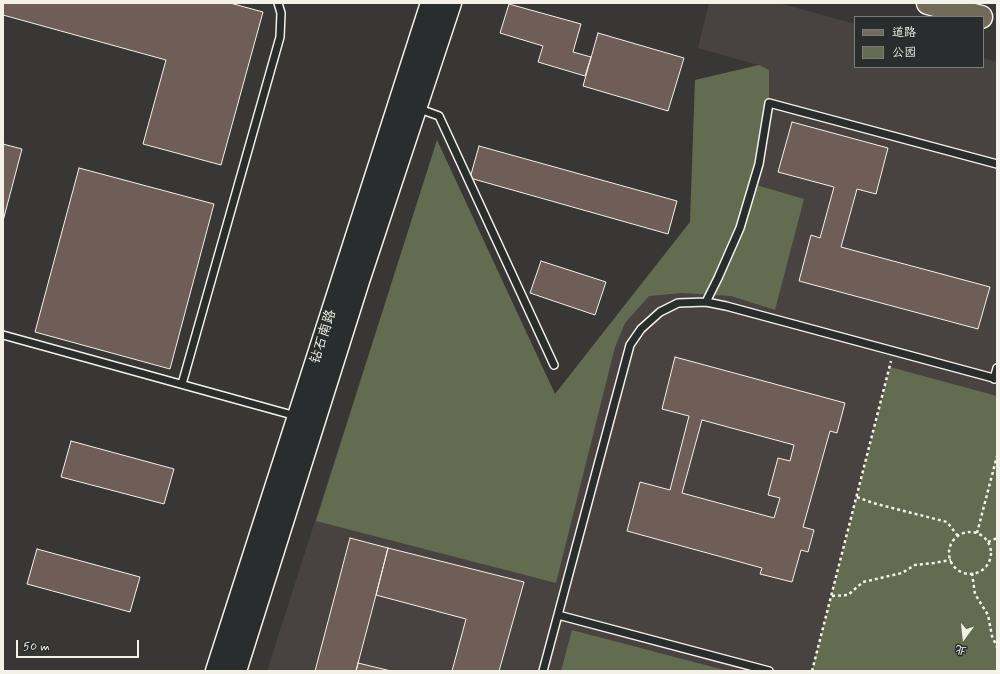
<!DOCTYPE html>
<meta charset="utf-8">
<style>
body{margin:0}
#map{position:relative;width:1000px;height:674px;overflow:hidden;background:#383736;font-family:Mynerve,"LXGW WenKai TC",sans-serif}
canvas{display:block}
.frame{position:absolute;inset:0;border:4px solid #f4f1e8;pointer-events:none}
.legend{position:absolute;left:854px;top:16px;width:130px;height:52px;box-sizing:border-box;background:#2a2d2e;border:1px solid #7b7b78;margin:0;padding:5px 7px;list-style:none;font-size:12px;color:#f4f1e8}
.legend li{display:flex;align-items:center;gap:8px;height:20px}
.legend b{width:20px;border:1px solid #7b7b78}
.north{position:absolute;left:944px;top:618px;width:40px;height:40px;-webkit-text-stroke:3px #2a2d2e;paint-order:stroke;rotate:195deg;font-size:11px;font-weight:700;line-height:16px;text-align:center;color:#f4f1e8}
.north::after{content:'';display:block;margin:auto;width:14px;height:18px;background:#f4f1e8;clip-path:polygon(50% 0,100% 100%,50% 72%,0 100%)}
.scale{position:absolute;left:16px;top:640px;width:123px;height:18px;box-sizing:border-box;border:2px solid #f4f1e8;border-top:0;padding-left:5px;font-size:12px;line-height:14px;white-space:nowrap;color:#f4f1e8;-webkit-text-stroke:3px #2a2d2e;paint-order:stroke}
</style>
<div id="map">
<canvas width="1000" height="674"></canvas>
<div class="frame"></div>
<ul class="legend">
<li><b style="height:5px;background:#726b5a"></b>道路</li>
<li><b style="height:11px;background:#636b51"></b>公园</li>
</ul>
<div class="north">北</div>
<div class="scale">50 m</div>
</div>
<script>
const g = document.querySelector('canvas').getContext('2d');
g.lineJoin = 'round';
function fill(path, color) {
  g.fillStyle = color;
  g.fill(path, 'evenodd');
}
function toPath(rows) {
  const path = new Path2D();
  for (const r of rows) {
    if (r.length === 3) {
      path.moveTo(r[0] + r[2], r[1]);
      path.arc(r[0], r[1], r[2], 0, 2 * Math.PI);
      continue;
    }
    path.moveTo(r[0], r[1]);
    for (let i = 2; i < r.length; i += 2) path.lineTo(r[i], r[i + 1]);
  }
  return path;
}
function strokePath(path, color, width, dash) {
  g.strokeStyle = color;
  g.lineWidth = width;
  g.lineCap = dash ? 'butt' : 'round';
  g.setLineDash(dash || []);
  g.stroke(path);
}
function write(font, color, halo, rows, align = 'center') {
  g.font = font + ' Mynerve,"LXGW WenKai TC",sans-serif';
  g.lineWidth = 3.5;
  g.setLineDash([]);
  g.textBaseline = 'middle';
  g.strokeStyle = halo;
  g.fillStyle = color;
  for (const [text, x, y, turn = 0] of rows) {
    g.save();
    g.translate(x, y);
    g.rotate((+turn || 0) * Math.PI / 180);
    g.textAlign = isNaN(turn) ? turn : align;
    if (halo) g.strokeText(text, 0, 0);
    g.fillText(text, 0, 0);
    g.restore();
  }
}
const built = toPath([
 [709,3,779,3,855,24,855,67,983,67,983,58,997,62,997,671,267,671,437,140,555,394,690,222,695,80,758,65,698,48]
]);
const green = toPath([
 [759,65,769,70,769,103,753,184,804,199,775,310,731,296,682,293,649,296,625,323,615,347,556,583,316,521,437,140,555,394,690,222,695,80],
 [890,367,997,396,997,671,812,671],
 [572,630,728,671,561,671]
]);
const building = toPath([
 [3,3,230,3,263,12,221,165,143,144,166,60,3,15,3,3],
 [509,4,581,24,573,52,591,57,585,76,538,62,543,46,500,33,509,4],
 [598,33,684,58,668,111,583,86,598,33],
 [792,122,888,148,876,194,857,189,841,247,990,287,978,329,799,281,811,235,820,238,834,187,778,172,792,122],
 [3,144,22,149,3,221,3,144],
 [479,146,677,201,668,234,470,178,479,146],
 [79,168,214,204,170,369,35,332,79,168],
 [541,261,606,282,595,315,530,293,541,261],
 [675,357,845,403,837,433,830,431,803,527,814,530,808,552,801,550,792,582,760,574,762,568,627,531,640,482,670,490,689,416,662,409,675,357],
 [702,420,794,445,790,461,778,458,768,495,780,498,774,518,682,493,702,420],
 [71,441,174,469,164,504,61,477,71,441],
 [350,538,388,548,376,595,356,671,315,671,350,538],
 [388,548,524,582,499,671,452,671,466,619,376,595,388,548],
 [37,549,140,577,130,612,27,584,37,549],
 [358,663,391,671,356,671,358,663]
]);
const path = toPath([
 [857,497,873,503,947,522,958,536],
 [970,553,21],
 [977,533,997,456],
 [988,542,997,538],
 [972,573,975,594,988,615,992,636,997,647],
 [832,596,848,595,863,582,902,573,915,565,934,563,951,560],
 [812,671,891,361]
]);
const lane = toPath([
 [417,108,439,116,554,365],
 [706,302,718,278,740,228,759,164,769,103,997,164],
 [3,335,296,416],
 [994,379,997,368],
 [182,384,280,37,281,13,278,3],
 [558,615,769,671],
 [543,671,630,345,641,329,660,312,678,303,706,302,726,306,997,379]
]);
const secondary = toPath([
 [216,671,431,3],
 [236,671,359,281,451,3]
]);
const primary = toPath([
 [928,3,981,17]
]);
const streetNames = [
 ["钻石南路",324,337,-72]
];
fill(built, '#484340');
fill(green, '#636b51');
fill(building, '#6f5e58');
strokePath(building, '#f4f1e8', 1);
strokePath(lane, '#f4f1e8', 10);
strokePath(secondary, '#f4f1e8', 23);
strokePath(primary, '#f4f1e8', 25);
strokePath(path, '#f4f1e8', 2.5, [3, 3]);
strokePath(lane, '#2a2d2e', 7);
strokePath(secondary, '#2a2d2e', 20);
strokePath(primary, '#726b5a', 22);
write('14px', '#f4f1e8', '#2a2d2e', streetNames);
</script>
